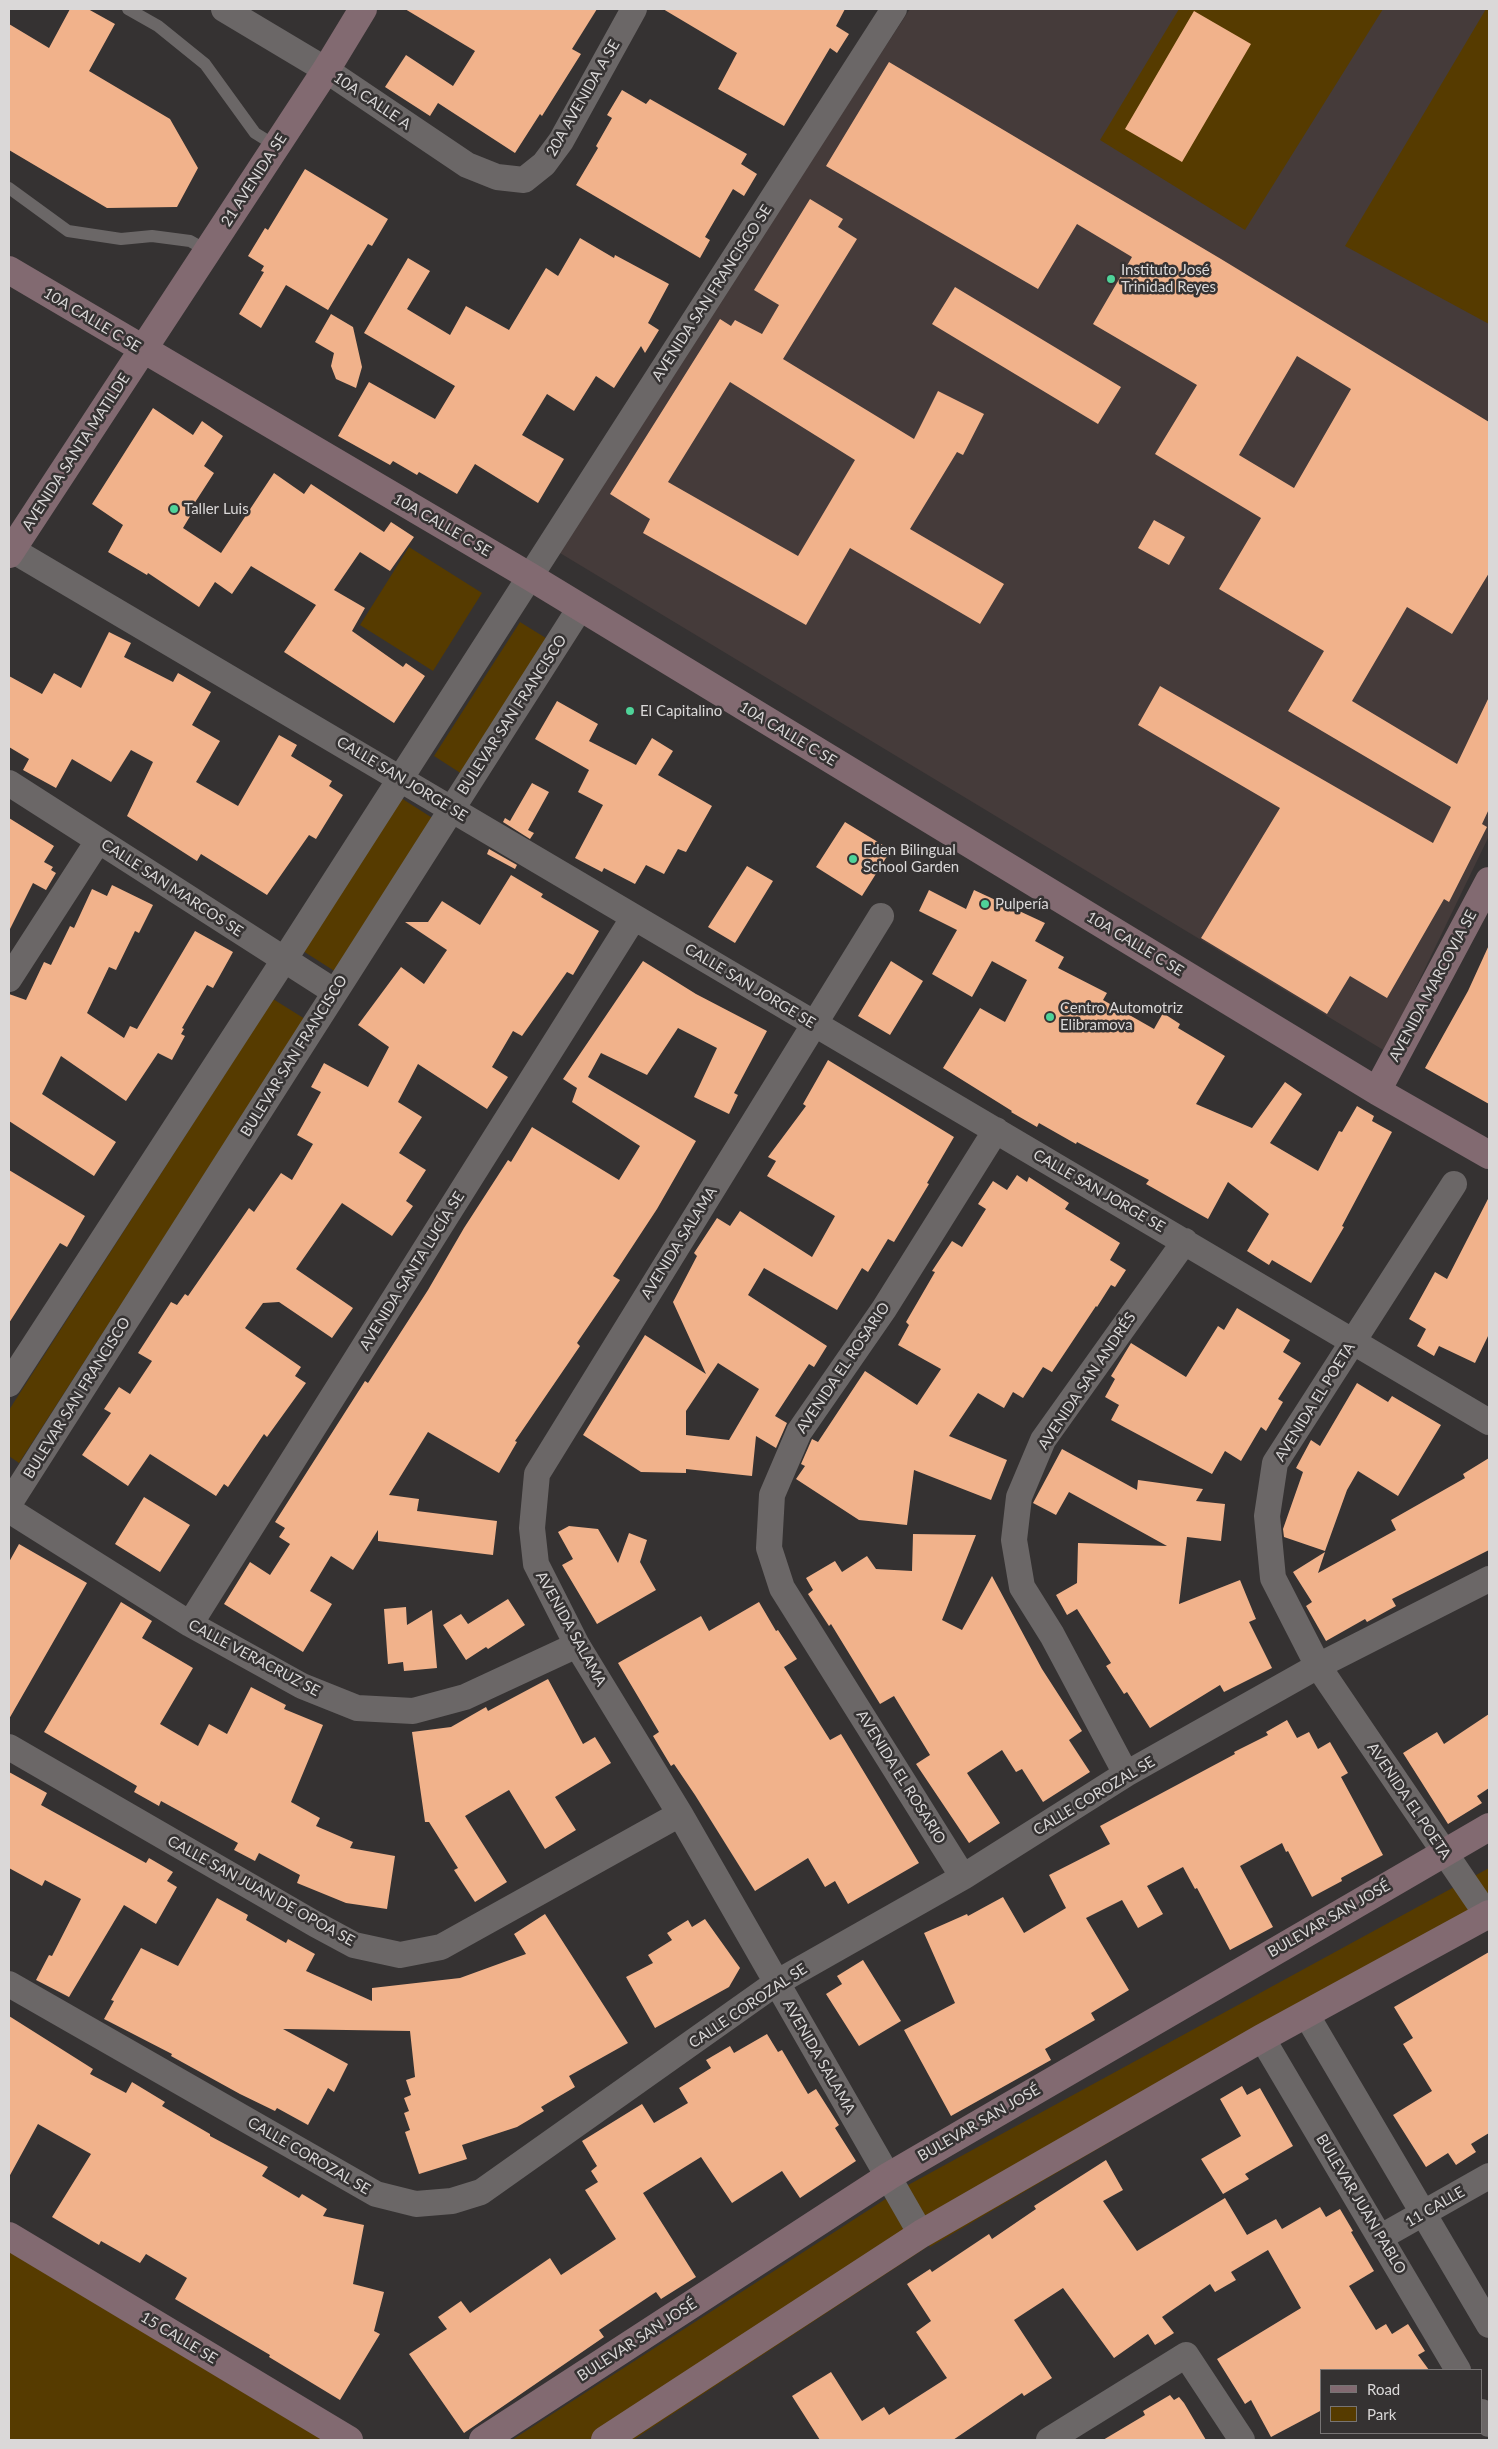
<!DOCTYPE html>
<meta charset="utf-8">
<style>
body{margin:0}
#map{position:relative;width:1498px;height:2449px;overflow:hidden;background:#353232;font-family:Lato,sans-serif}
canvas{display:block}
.frame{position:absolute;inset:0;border:10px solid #dad8d8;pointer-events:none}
.legend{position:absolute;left:1320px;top:2369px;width:162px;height:65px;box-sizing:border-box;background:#353232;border:1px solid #777474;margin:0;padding:6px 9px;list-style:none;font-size:15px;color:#dad8d8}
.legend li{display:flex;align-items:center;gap:10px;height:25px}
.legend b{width:25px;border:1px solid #777474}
</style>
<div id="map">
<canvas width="1498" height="2449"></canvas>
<div class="frame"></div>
<ul class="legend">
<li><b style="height:6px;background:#826a71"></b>Road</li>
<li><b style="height:14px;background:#563b00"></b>Park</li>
</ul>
</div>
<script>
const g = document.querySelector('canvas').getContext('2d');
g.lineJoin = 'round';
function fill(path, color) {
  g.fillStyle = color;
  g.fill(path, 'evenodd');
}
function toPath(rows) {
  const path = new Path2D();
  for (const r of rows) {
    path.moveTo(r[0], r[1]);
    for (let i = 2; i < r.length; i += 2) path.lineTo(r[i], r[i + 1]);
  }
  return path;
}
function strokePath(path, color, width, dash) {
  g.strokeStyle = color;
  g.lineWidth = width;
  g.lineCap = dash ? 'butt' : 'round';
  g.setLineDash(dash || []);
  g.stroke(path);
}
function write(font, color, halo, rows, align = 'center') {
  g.font = font + ' Lato,sans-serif';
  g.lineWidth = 5;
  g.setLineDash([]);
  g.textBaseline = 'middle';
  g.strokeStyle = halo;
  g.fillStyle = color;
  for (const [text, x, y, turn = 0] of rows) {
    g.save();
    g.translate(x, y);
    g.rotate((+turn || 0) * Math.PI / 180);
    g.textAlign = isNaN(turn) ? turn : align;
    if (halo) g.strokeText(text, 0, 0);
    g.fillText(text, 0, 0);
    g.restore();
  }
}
const built = toPath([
 [910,9,1489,9,1489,836,1385,1051,555,550]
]);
const green = toPath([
 [1179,9,1383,9,1245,230,1100,140],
 [1486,9,1489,9,1489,324,1345,246],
 [409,547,482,593,433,671,360,625],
 [520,622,549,640,462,774,434,756],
 [401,798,434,819,336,972,303,951],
 [273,999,305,1019,19,1463,9,1456,9,1410],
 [1489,1868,1489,1920,930,2247,899,2190],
 [898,2191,927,2247,633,2440,512,2440],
 [9,2247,334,2440,9,2440]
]);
const building = toPath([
 [70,9,88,9,115,24,89,71,170,119,198,168,177,207,107,208,9,150,9,24,49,48],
 [405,9,597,9,572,49,581,54,542,116,540,114,515,153,438,103,430,116,385,87,406,55,453,86,475,51],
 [663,9,845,9,836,26,849,34,837,53,830,48,784,126,718,89,737,53],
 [1194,11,1251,44,1182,162,1125,129],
 [889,62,1221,259,1489,422,1489,573,1452,634,1407,607,1352,701,1457,764,1489,697,1489,809,1482,824,1487,827,1449,902,1444,899,1387,998,1350,976,1327,1014,1201,938,1280,808,1138,725,1160,686,1433,843,1451,807,1288,711,1324,651,1219,589,1261,518,1155,454,1197,385,1093,324,1132,257,1077,224,1038,289,826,166],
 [1297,356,1351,389,1294,488,1239,455],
 [622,90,646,104,650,99,747,154,741,164,757,174,744,196,733,189,705,237,710,240,700,258,576,185,598,148,596,146,612,118,607,115],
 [305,169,388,219,372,246,368,244,328,310,286,285,261,328,239,314,264,272,261,271,264,266,248,256,265,228,268,230],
 [810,199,843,219,838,227,857,239,783,359,914,439,938,391,984,414,963,455,957,452,910,529,1004,584,980,624,850,548,806,625,643,533,650,519,610,494,720,319,731,326,735,320,762,334,779,305,754,290],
 [730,382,855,460,798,556,668,482],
 [580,238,614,258,615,255,669,284,648,323,659,330,645,353,641,346,614,388,596,376,574,411,547,394,522,435,564,459,538,503,475,464,457,494,419,472,417,475,393,461,390,465,338,436,369,382,435,419,455,386,364,333,408,258,430,271,407,309,450,335,466,306,509,330,546,268,558,276],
 [955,287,1121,387,1098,424,932,324],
 [331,314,353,327,362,367,356,388,336,379,331,366,334,353,315,342],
 [153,408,193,435,202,421,223,436,204,466,214,473,192,507,195,508,183,528,221,553,274,473,304,494,311,484,384,532,391,522,414,537,390,571,360,552,334,590,365,608,352,631,403,667,406,663,425,676,394,723,284,652,316,605,251,566,232,594,215,582,199,607,148,573,147,575,108,552,123,525,92,504],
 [1154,520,1185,537,1169,565,1138,548],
 [109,632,131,643,124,657,173,682,178,673,211,692,192,725,220,741,196,782,238,806,279,735,297,745,291,756,332,781,329,786,343,795,316,839,309,835,267,895,201,854,197,861,127,816,153,762,131,750,111,782,72,759,56,788,23,770,29,759,9,747,9,676,42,694,54,673,81,688],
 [557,701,598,724,589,741,636,765,652,738,673,751,658,775,712,806,686,852,678,849,664,874,646,865,635,884,604,868,602,872,575,858,603,805,578,792,589,770,535,739],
 [532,783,549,792,528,830,534,833,530,839,503,822,505,818,510,821],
 [9,818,54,846,44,862,53,867,51,870,56,873,46,890,33,883,9,931],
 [845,822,891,850,862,896,816,867],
 [489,849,517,865,515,869,487,854],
 [747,866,773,881,735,943,708,927],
 [511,875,543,894,541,897,599,931,573,975,567,972,522,1036,513,1031,492,1067,508,1077,487,1109,418,1064,398,1102,422,1117,399,1153,426,1170,406,1201,413,1206,392,1236,342,1203,296,1269,353,1308,332,1338,279,1302,263,1303,245,1328,301,1367,295,1376,306,1383,267,1437,264,1434,228,1487,224,1484,216,1496,150,1454,128,1486,82,1455,111,1413,104,1409,119,1387,130,1394,152,1361,138,1353,171,1302,177,1305,185,1294,188,1296,249,1208,254,1212,281,1173,292,1180,313,1144,297,1135,321,1092,311,1087,324,1063,368,1087,389,1047,358,1025,401,967,424,984,447,950,405,922,428,922,442,901,480,925],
 [112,885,153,905,139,933,135,931,116,970,109,967,87,1013,124,1038,130,1026,137,1029,195,931,233,952,213,988,207,985,182,1028,184,1029,181,1034,185,1036,172,1060,158,1053,126,1101,61,1056,42,1094,116,1142,94,1176,9,1121,9,994,26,1000,44,962,51,965,70,926,74,928,92,889,107,896],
 [929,890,966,909,974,890,1045,923,1035,941,1064,957,1058,968,1107,993,1103,1000,1154,1029,1163,1013,1180,1024,1178,1028,1225,1056,1196,1104,1252,1128,1285,1082,1302,1094,1270,1143,1318,1171,1339,1131,1342,1132,1357,1106,1374,1116,1372,1121,1392,1132,1342,1226,1344,1227,1311,1283,1272,1260,1269,1265,1247,1251,1269,1214,1228,1182,1208,1219,1146,1184,1149,1180,1077,1142,1076,1144,1039,1123,1037,1127,1011,1112,1012,1111,943,1068,980,1008,1005,1022,1027,980,992,961,972,997,932,974,957,930,919,911],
 [1489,945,1489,1104,1425,1068,1468,991],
 [643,961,696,994,767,1031,734,1093,738,1095,729,1114,694,1097,717,1048,678,1028,647,1075,601,1053,588,1077,696,1141,657,1209,613,1276,620,1280,577,1343,580,1346,515,1441,517,1442,499,1473,428,1432,389,1495,419,1499,417,1511,497,1521,493,1555,378,1541,378,1530,353,1570,331,1556,310,1591,332,1604,303,1652,224,1604,250,1562,270,1575,290,1544,279,1537,285,1528,275,1522,365,1381,368,1383,428,1290,464,1228,508,1160,511,1162,532,1127,619,1180,640,1146,572,1102,577,1088,563,1079],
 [891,961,923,981,890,1035,858,1016],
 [828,1060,954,1137,927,1183,929,1184,894,1242,888,1239,868,1272,862,1268,837,1310,764,1268,748,1295,827,1346,814,1367,809,1364,775,1416,787,1423,776,1448,756,1436,752,1476,686,1469,686,1473,641,1472,583,1435,645,1335,706,1374,673,1302,697,1256,694,1253,717,1218,730,1226,740,1211,812,1257,835,1216,767,1176,776,1161,768,1157,806,1106,803,1104],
 [718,1363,759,1389,729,1440,686,1435,686,1411],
 [9,1170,85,1216,67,1247,60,1243,9,1323],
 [1017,1175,1027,1182,1029,1177,1069,1203,1065,1209,1120,1243,1110,1260,1126,1270,1115,1287,1111,1285,1097,1307,1096,1306,1052,1372,1043,1367,1023,1398,1013,1392,1004,1408,978,1393,949,1436,1007,1460,991,1500,914,1470,907,1525,859,1520,796,1479,805,1466,801,1464,812,1439,818,1442,865,1371,917,1405,941,1369,898,1345,909,1325,906,1322,935,1272,932,1271,952,1241,962,1247,986,1209,978,1204,993,1181,1007,1190],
 [1489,1197,1489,1334,1475,1363,1439,1346,1434,1356,1417,1346,1426,1329,1409,1319,1435,1272,1447,1279],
 [1237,1308,1290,1340,1283,1352,1301,1363,1278,1399,1283,1402,1266,1431,1261,1427,1241,1461,1225,1451,1212,1474,1111,1420,1119,1405,1105,1397,1115,1379,1111,1376,1131,1343,1186,1377,1218,1326,1224,1330],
 [1357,1383,1388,1402,1392,1396,1441,1425,1398,1496,1358,1471,1347,1490,1325,1551,1284,1537,1283,1529,1303,1472,1296,1468,1311,1440,1320,1446],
 [1062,1449,1137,1490,1138,1480,1203,1489,1196,1501,1225,1504,1221,1541,1187,1537,1179,1604,1240,1580,1256,1619,1249,1622,1272,1668,1224,1692,1220,1685,1150,1728,1127,1692,1124,1694,1106,1666,1111,1663,1077,1609,1067,1615,1056,1595,1077,1583,1078,1543,1167,1546,1069,1492,1056,1515,1033,1503],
 [1489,1458,1489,1550,1392,1599,1396,1606,1367,1622,1365,1619,1326,1641,1306,1606,1312,1602,1293,1572,1325,1552,1318,1573,1396,1530,1391,1520,1465,1478,1463,1474],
 [144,1497,190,1525,160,1572,115,1544],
 [569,1526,598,1529,618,1563,629,1533,647,1540,640,1562,656,1590,597,1624,562,1565,573,1559,558,1532],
 [913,1534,976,1535,942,1620,962,1630,992,1576,1042,1669,1082,1731,1069,1740,1090,1772,1043,1802,1022,1769,1016,1772,1002,1750,967,1773,1000,1823,969,1843,916,1764,930,1755,894,1696,880,1704,831,1624,829,1626,808,1594,813,1590,806,1578,835,1561,842,1572,867,1556,876,1569,912,1571],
 [19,1544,87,1583,9,1719,9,1562],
 [508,1599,525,1625,488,1649,486,1647,466,1660,443,1625,461,1614,468,1624],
 [121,1602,152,1621,142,1638,193,1668,160,1724,198,1746,209,1724,227,1734,251,1687,286,1705,284,1709,323,1725,291,1802,320,1818,316,1826,353,1842,350,1848,395,1856,387,1909,346,1903,297,1883,300,1875,259,1853,255,1861,234,1850,238,1843,161,1801,159,1806,134,1792,137,1786,44,1732],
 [759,1602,776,1631,778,1630,797,1659,784,1667,830,1740,841,1734,919,1863,848,1904,835,1881,825,1887,808,1858,755,1891,695,1795,674,1764,671,1766,653,1736,659,1732,618,1663,701,1616,709,1631],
 [406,1607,407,1625,432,1610,437,1668,404,1671,403,1662,388,1664,384,1609],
 [548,1679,583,1744,595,1737,611,1763,555,1797,576,1830,545,1849,509,1790,465,1816,507,1882,475,1902,454,1870,458,1868,429,1822,425,1822,412,1732,451,1727,486,1707,488,1711],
 [1489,1714,1489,1788,1477,1796,1482,1803,1448,1824,1403,1753,1437,1732,1444,1744],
 [1287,1720,1297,1738,1309,1732,1318,1749,1330,1742,1348,1773,1341,1777,1383,1855,1341,1878,1342,1881,1312,1897,1288,1851,1286,1852,1282,1843,1240,1866,1273,1927,1230,1950,1197,1888,1195,1889,1183,1867,1147,1886,1163,1914,1138,1928,1122,1900,1086,1918,1129,1990,1091,2013,1095,2020,1045,2049,1051,2060,951,2116,904,2030,955,2003,924,1933,967,1914,968,1916,1003,1897,1024,1933,1066,1908,1049,1875,1110,1844,1100,1826,1235,1754,1234,1752,1268,1735,1266,1732],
 [9,1772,47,1793,41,1805,146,1863,149,1858,173,1872,167,1881,177,1887,156,1924,124,1905,69,1997,36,1980,49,1955,52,1956,81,1899,45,1880,42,1886,9,1868],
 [217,1898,248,1915,246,1920,286,1943,288,1939,315,1954,306,1971,372,2001,372,1988,460,1978,526,1954,514,1934,545,1914,628,2043,569,2076,575,2087,541,2107,544,2111,517,2127,462,2145,467,2159,419,2174,405,2132,410,2130,404,2113,409,2111,404,2098,411,2095,406,2080,415,2077,410,2031,283,2029,348,2064,334,2092,328,2088,308,2125,277,2108,275,2111,240,2094,171,2056,172,2054,104,2019,114,2001,111,2000,141,1948,178,1966],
 [705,1919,740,1968,729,1987,655,2028,626,1977,653,1963,648,1955,672,1940,667,1933,688,1920,692,1927],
 [1489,1952,1489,2133,1471,2144,1476,2152,1456,2165,1448,2153,1426,2167,1393,2115,1432,2091,1403,2044,1413,2038,1394,2007],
 [863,1960,901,2021,859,2046,826,1994,842,1984,837,1976],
 [9,2016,93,2069,90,2074,126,2093,132,2082,165,2102,162,2106,210,2134,210,2136,268,2167,262,2176,299,2198,302,2194,327,2209,323,2216,364,2225,353,2284,384,2292,374,2331,380,2334,340,2400,269,2357,270,2355,175,2299,187,2278,146,2254,140,2263,101,2241,99,2245,52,2217,91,2154,38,2124,9,2177],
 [767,2034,778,2052,782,2050,808,2094,816,2089,839,2125,835,2128,856,2161,800,2198,782,2171,732,2203,701,2157,643,2193,696,2277,661,2299,656,2292,599,2330,604,2337,464,2433,409,2354,447,2329,438,2317,461,2301,470,2313,550,2258,561,2275,616,2239,585,2190,598,2182,591,2171,597,2166,582,2141,642,2104,654,2123,688,2103,679,2088,711,2068,706,2060,730,2046,734,2053],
 [1242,2086,1247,2095,1260,2088,1293,2146,1245,2174,1249,2179,1223,2194,1201,2159,1241,2136,1220,2099],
 [1106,2160,1123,2190,1103,2201,1137,2251,1225,2198,1247,2235,1276,2219,1282,2229,1320,2207,1326,2217,1340,2209,1353,2231,1351,2232,1374,2271,1349,2286,1376,2330,1386,2324,1392,2334,1408,2324,1425,2351,1418,2355,1429,2370,1322,2370,1322,2410,1271,2437,1251,2400,1245,2404,1217,2359,1301,2308,1268,2250,1231,2272,1236,2280,1215,2292,1210,2284,1162,2317,1174,2333,1155,2345,1148,2334,1114,2358,1063,2288,1014,2320,1052,2378,1024,2396,1022,2393,953,2440,820,2440,792,2396,831,2372,862,2421,884,2407,889,2415,947,2378,916,2332,931,2321,907,2284,930,2269,932,2272,989,2234,992,2239,1036,2209,1034,2206],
 [1170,2395,1174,2400,1179,2397,1184,2403,1206,2440,1103,2440,1145,2415,1143,2411]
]);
const lane = toPath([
 [128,9,158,26,205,64,255,133,276,146],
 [9,188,68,231,121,239,152,236,190,241,208,251]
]);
const street = toPath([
 [224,9,326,70,467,165,497,177,524,180,544,164,561,141,634,9],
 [9,548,1489,1422],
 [9,783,335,992],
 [881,916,537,1474,532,1528,536,1564,577,1645,680,1814,921,2234],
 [9,979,98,841],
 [1454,1184,1275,1463,1267,1516,1273,1578,1318,1666,1487,1915],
 [9,1384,284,960,894,9],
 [9,1504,580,608],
 [9,1510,190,1624,302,1686,357,1708,413,1711,465,1697,577,1645],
 [190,1624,634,917],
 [9,1747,315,1924,354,1945,400,1955,441,1947,680,1814],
 [1126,1774,1052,1635,1022,1587,1014,1540,1019,1497,1043,1440,1185,1241],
 [963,1877,782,1588,769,1548,772,1495,799,1432,884,1309,996,1130],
 [9,1984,376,2194,416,2204,452,2201,481,2192,776,1983,963,1877,1126,1774,1318,1666,1489,1579],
 [1306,2014,1489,2325],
 [1262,2038,1458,2370],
 [1381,2237,1489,2176],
 [1482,2412,1489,2424],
 [1049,2440,1186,2355,1242,2440]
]);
const secondary = toPath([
 [9,270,529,576,1377,1091,1489,1155],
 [9,554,326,70,363,9],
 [1377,1091,1489,881],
 [9,2236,349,2440],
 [483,2440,889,2176,1489,1827],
 [605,2440,921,2234,1262,2038,1489,1914]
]);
const markers = [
 [1111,279,5,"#4fd399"],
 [174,509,5,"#4fd399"],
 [630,711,5,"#4fd399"],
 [853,859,5,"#4fd399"],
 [985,904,5,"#4fd399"],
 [1050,1017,5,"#4fd399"]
];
const streetNames = [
 ["20A AVENIDA A SE",583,98,-60],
 ["10A CALLE A",372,101,34],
 ["21 AVENIDA SE",254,180,-57],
 ["AVENIDA SAN FRANCISCO SE",712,293,-57],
 ["10A CALLE C SE",92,320,31],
 ["AVENIDA SANTA MATILDE",76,452,-57],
 ["10A CALLE C SE",442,525,30],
 ["BULEVAR SAN FRANCISCO",512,715,-57],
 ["10A CALLE C SE",788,734,31],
 ["CALLE SAN JORGE SE",402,779,31],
 ["CALLE SAN MARCOS SE",172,888,33],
 ["10A CALLE C SE",1135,944,31],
 ["CALLE SAN JORGE SE",750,986,31],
 ["AVENIDA MARCOVIA SE",1433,986,-62],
 ["BULEVAR SAN FRANCISCO",294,1056,-58],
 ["CALLE SAN JORGE SE",1099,1191,30],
 ["AVENIDA SALAMA",679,1243,-58],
 ["AVENIDA SANTA LUCÍA SE",412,1271,-58],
 ["AVENIDA EL ROSARIO",843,1368,-56],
 ["AVENIDA SAN ANDRÉS",1087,1381,-56],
 ["BULEVAR SAN FRANCISCO",77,1398,-58],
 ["AVENIDA EL POETA",1315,1402,-58],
 ["AVENIDA SALAMA",571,1629,61],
 ["CALLE VERACRUZ SE",254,1658,28],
 ["AVENIDA EL ROSARIO",901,1777,58],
 ["CALLE COROZAL SE",1094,1796,-31],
 ["AVENIDA EL POETA",1409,1801,56],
 ["CALLE SAN JUAN DE OPOA SE",261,1891,29],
 ["BULEVAR SAN JOSÉ",1329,1919,-30],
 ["CALLE COROZAL SE",748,2006,-34],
 ["AVENIDA SALAMA",819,2057,60],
 ["BULEVAR SAN JOSÉ",979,2123,-30],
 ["CALLE COROZAL SE",309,2156,30],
 ["BULEVAR JUAN PABLO",1361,2204,59],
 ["11 CALLE",1435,2207,-30],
 ["15 CALLE SE",179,2338,31],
 ["BULEVAR SAN JOSÉ",637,2340,-33]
];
const poiNames = [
 ["Instituto José",1121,270],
 ["Trinidad Reyes",1121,287],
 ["Taller Luis",184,509],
 ["El Capitalino",640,711],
 ["Eden Bilingual",863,850],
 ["School Garden",863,867],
 ["Pulpería",995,904],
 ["Centro Automotriz",1060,1008],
 ["Elibramova",1060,1025]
];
fill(built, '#453b3a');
fill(green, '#563b00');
fill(building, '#f1b28b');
strokePath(lane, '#6b6767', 12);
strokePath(street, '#6b6767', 26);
strokePath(secondary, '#826a71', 28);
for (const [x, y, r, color] of markers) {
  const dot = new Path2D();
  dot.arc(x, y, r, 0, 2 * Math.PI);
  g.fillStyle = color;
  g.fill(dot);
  strokePath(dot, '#353232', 2);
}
write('15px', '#dad8d8', '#353232', streetNames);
write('15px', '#dad8d8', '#353232', poiNames, 'left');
</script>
